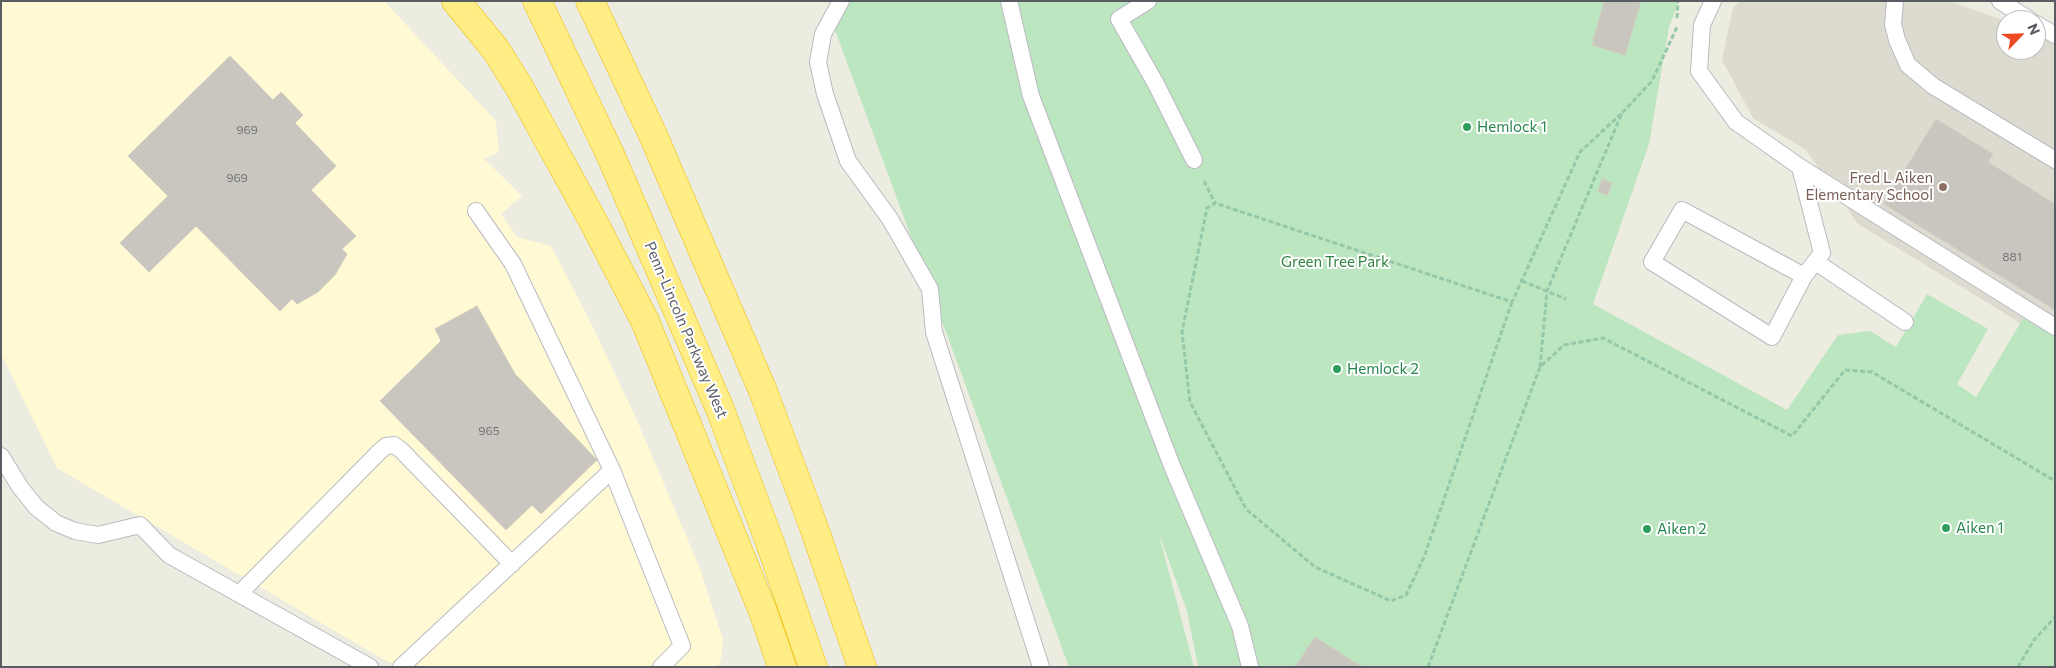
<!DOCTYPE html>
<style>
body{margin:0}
#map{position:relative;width:2056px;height:668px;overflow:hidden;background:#edece1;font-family:Commissioner,sans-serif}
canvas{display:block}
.frame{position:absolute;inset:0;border:2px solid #595c63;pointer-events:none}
.north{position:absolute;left:1996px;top:10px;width:50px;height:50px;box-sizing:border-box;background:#fff;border:1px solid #bdbec1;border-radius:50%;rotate:66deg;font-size:14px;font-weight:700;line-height:20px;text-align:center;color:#595c63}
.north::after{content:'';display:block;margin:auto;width:18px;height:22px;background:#f04a24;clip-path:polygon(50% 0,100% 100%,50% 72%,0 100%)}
</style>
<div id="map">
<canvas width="2056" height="668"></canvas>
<div class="frame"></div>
<div class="north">N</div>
</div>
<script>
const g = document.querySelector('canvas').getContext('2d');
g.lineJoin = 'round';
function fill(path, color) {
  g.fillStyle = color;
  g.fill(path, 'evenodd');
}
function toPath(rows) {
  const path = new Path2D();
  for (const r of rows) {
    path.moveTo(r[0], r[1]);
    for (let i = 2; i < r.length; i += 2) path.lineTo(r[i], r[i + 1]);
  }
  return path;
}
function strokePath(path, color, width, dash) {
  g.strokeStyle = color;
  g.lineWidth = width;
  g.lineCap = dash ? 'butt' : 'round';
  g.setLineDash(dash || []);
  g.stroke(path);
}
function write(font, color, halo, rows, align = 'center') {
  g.font = font + ' Commissioner,sans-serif';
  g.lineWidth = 4;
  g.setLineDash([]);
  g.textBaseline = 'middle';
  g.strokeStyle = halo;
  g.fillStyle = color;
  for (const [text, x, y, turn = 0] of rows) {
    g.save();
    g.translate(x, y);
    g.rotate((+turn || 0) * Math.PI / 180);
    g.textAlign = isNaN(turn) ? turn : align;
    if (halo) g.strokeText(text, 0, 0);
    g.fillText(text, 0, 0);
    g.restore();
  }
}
const commercial = toPath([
 [1,1,384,1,496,121,499,152,484,159,522,196,501,214,517,237,551,246,591,323,635,416,699,566,723,640,721,660,717,667,400,667,381,658,57,468,1,354]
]);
const education = toPath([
 [1740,1,1948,1,2006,21,2006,50,2036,50,2036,31,2055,38,2055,347,2006,314,1858,224,1806,150,1753,118,1722,60,1733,8]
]);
const green = toPath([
 [848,1,1679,1,1669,27,1649,144,1593,304,1787,410,1838,335,1870,331,1896,347,1927,294,1988,329,1957,384,1976,397,2027,312,2055,330,2055,667,1198,667,1187,611,1158,531,1194,667,1069,667,831,19]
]);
const building = toPath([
 [1604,1,1641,1,1625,55,1592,45,1604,1],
 [230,56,273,100,281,92,303,115,295,123,336,166,311,190,356,236,342,249,347,254,335,275,318,292,297,304,292,299,280,311,196,226,149,272,120,243,168,196,128,156,230,56],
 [1936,119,1993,154,1988,162,2055,204,2055,310,1884,204,1936,119],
 [1602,179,1612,183,1608,195,1598,192,1602,179],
 [477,306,515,374,597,460,541,514,532,505,506,530,380,401,441,341,435,329,477,306],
 [1315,637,1362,667,1295,667,1315,637]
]);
const path = toPath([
 [1677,18,1678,1],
 [1204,181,1215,203],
 [1522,281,1566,299],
 [1512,302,1424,557,1406,595,1391,601,1315,567,1246,509,1190,402,1182,332,1207,208,1215,203,1512,302,1580,152,1622,113],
 [1540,367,1547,291,1622,113,1652,81,1677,27],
 [1428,667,1540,367,1564,345,1603,338,1792,436,1845,370,1872,372,2055,481],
 [2018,667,2034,640,2055,617]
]);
const service = toPath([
 [841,1,823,34,818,62,825,94,848,161,890,219,930,289,934,332,1041,667],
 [1009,1,1031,96,1172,466,1240,626,1250,667],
 [1148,1,1119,19,1156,84,1194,160],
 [1713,1,1702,25,1699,71,1736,122,1800,167,1822,253,1804,276,1772,337,1652,262,1682,210,1804,276],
 [1895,1,1893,24,1897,40,1908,65,1933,86,2055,160],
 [2000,1,2030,20],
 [2036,24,2055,35],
 [1800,167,2055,327],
 [1816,262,1905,322],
 [1,456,20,487,36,507,56,523,75,531,98,535,140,525,169,555,370,667],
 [612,470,682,646,661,667],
 [239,594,379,452,386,446,394,445,401,450,512,564],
 [401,667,612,470,513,264,476,211]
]);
const motorway = toPath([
 [456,1,496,50,518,85,593,221,645,321,764,614,782,667],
 [537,1,610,154,720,409,769,540,813,667],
 [590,1,653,135,763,391,813,525,862,667]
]);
const markers = [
 [1467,127,5,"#2e9e5b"],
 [1943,187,5,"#8d6e63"],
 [1337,369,5,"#2e9e5b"],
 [1946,528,5,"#2e9e5b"],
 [1647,529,5,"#2e9e5b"]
];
const numberNames = [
 ["969",247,130],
 ["969",237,178],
 ["881",2012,257],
 ["965",489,431]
];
const leisureNames = [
 ["Hemlock 1",1477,127],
 ["Hemlock 2",1347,369],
 ["Aiken 1",1956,528],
 ["Aiken 2",1657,529]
];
const educationNames = [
 ["Fred L Aiken",1933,178],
 ["Elementary School",1933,195]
];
const parkNames = [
 ["Green Tree Park",1335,262]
];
const streetNames = [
 ["Penn-Lincoln Parkway West",686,330,67]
];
fill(commercial, '#fffad4');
fill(education, '#dddbd0');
fill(green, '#bce6c0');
fill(building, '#c8c6be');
strokePath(building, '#d2cebf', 1);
strokePath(service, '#b9bac1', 18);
strokePath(motorway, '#eebd00', 29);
strokePath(path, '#94c8a9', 3, [5, 2.5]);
strokePath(service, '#fff', 16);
strokePath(motorway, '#ffed86', 28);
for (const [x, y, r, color] of markers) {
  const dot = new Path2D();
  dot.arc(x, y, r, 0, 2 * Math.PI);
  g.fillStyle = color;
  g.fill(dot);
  strokePath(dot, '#fff', 2);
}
write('12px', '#75767a', null, numberNames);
write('15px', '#27864d', '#fff', leisureNames, 'left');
write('15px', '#785e54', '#fff', educationNames, 'right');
write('15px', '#30833e', '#fff', parkNames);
write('15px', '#595c63', '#fff', streetNames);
</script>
